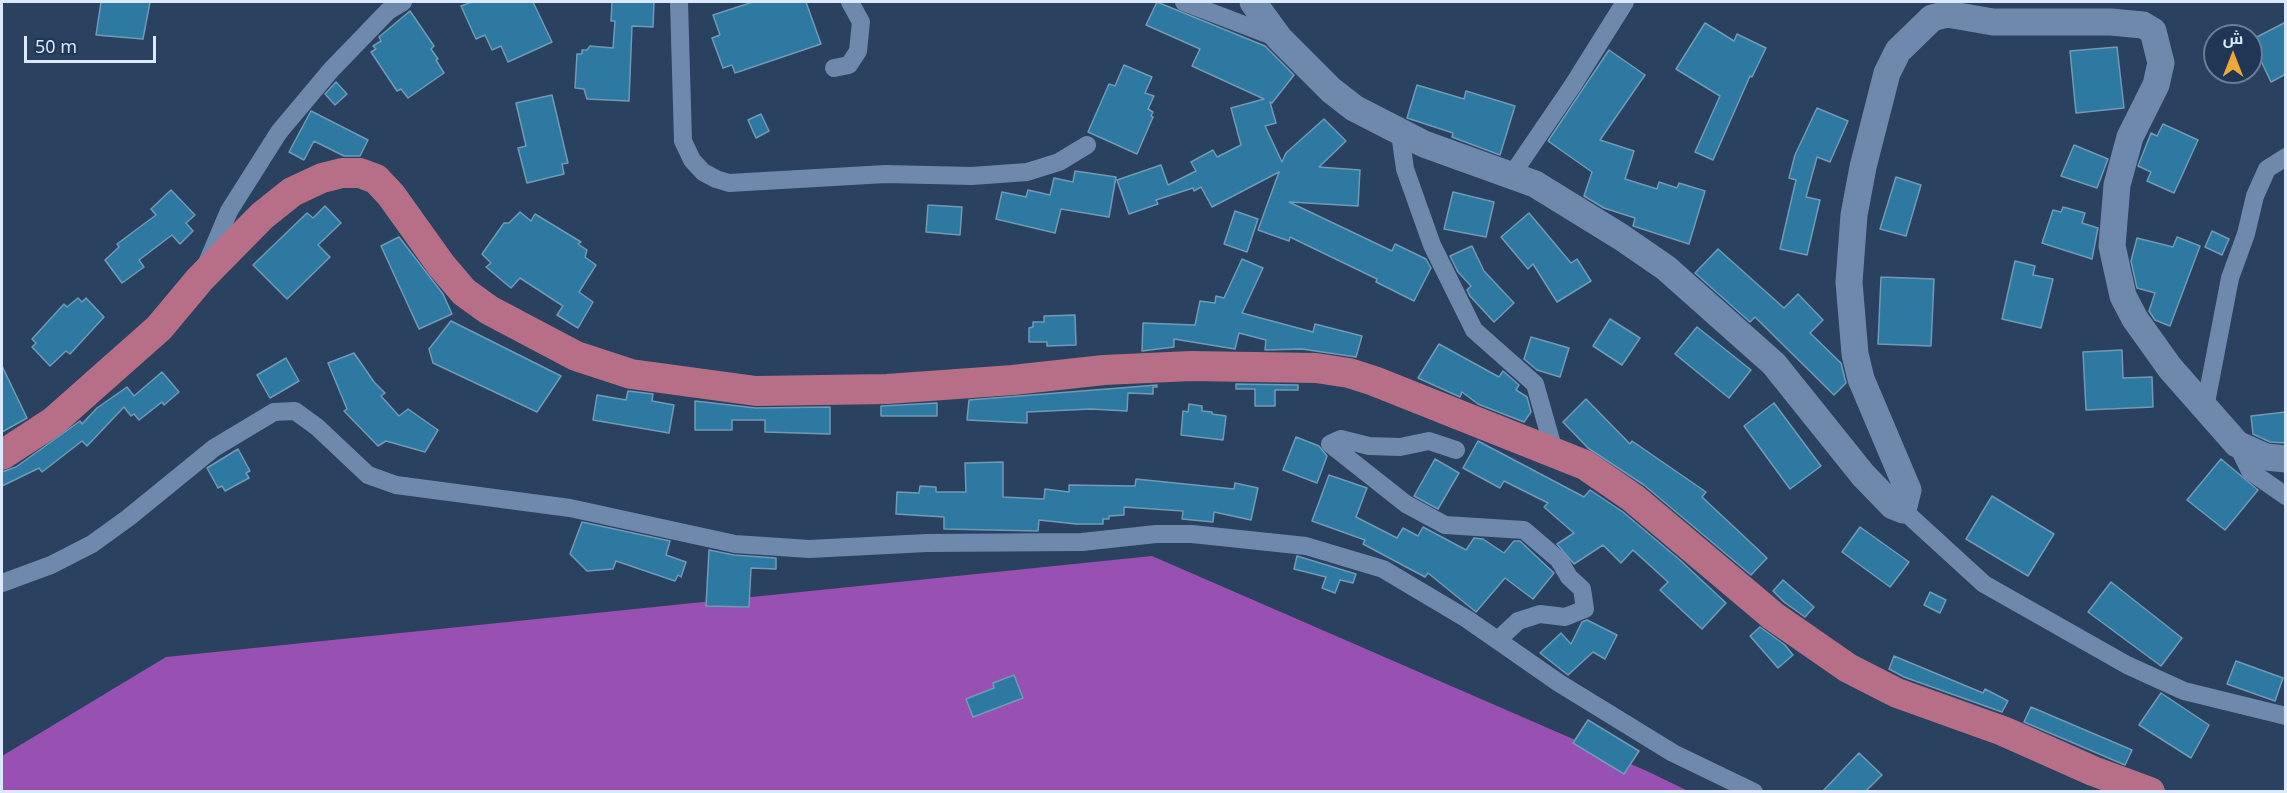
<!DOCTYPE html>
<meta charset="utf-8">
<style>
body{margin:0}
#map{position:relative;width:2287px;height:793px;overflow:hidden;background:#2a4160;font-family:"Noto Sans",Cairo,sans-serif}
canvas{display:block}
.frame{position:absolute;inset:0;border:3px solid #dae9fc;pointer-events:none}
.north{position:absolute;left:2203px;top:24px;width:60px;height:60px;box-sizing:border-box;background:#203655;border:2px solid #6a7e98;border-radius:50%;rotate:0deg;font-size:16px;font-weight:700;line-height:24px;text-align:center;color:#dae9fc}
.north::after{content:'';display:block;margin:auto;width:21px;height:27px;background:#eca93a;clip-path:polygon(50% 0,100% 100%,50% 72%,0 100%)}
.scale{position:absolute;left:24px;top:36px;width:132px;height:27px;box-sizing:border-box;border:3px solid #dae9fc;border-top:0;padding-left:8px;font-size:18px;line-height:21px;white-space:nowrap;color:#dae9fc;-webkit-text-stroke:4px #203655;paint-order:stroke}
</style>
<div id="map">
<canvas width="2287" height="793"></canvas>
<div class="frame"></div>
<div class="north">ش</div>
<div class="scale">50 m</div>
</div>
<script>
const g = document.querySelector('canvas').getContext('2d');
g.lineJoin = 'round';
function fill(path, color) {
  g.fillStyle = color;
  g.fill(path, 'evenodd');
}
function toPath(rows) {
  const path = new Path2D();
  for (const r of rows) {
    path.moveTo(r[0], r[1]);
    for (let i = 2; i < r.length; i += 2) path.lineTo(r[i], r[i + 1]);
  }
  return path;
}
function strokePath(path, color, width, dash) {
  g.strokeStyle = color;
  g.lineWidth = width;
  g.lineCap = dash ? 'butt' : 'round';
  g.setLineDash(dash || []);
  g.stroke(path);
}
const forest = toPath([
 [1152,556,1649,772,1688,791,2,792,2,756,166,657]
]);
const building = toPath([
 [101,2,150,2,143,39,96,35,101,2],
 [472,2,533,2,552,42,508,62,501,46,492,50,485,35,476,39,461,6,472,2],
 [612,2,654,2,653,27,632,26,629,101,587,99,584,89,575,88,577,54,582,54,582,50,587,50,590,46,613,48,615,21,611,21,612,2],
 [753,2,806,2,821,44,735,73,732,65,723,68,712,38,720,35,713,15,753,2],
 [1157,2,1265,46,1294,75,1272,103,1270,102,1276,123,1265,126,1282,162,1286,153,1324,119,1346,141,1319,167,1360,170,1358,206,1289,202,1392,251,1395,244,1426,259,1431,268,1414,301,1376,282,1377,279,1290,237,1289,241,1258,230,1279,172,1212,207,1201,187,1194,191,1193,188,1156,200,1158,204,1129,214,1117,180,1161,165,1168,185,1196,171,1191,162,1213,150,1217,157,1241,145,1231,108,1264,99,1192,66,1200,49,1146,25,1157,2],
 [410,11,434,46,431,49,438,59,436,60,444,73,408,98,401,89,397,91,371,52,376,49,373,46,381,41,379,37,410,11],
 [2286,22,2286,74,2271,82,2251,40,2286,22],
 [1705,23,1734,41,1737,34,1766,48,1752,77,1750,76,1713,160,1695,152,1720,96,1676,69,1705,23],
 [2117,47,2124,108,2076,113,2070,51,2117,47],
 [1609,50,1645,75,1600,140,1634,151,1625,179,1657,189,1659,182,1677,188,1679,183,1705,191,1689,244,1633,226,1635,218,1604,208,1584,196,1592,172,1548,141,1609,50],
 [1124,65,1152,77,1145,93,1154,96,1148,109,1153,112,1151,116,1153,117,1137,154,1088,132,1109,84,1115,86,1124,65],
 [336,82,347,94,335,105,325,94,336,82],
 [1417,85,1464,99,1466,91,1515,106,1500,155,1452,137,1453,133,1407,118,1417,85],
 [552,95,568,163,562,164,564,174,527,183,518,148,526,146,516,103,552,95],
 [1817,108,1848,121,1830,162,1817,157,1806,197,1820,200,1807,255,1780,249,1796,180,1789,178,1795,155,1817,108],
 [311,111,368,140,360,156,344,156,314,141,304,160,289,152,311,111],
 [761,114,769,131,756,138,748,120,761,114],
 [2163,124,2198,140,2174,193,2147,181,2151,172,2138,166,2151,133,2157,136,2163,124],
 [2074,145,2108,159,2097,188,2061,176,2074,145],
 [1075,171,1116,177,1109,217,1061,209,1055,233,996,219,1002,192,1026,197,1028,190,1050,195,1054,178,1073,182,1075,171],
 [1896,177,1921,185,1906,236,1880,229,1896,177],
 [171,190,195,215,186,223,193,231,180,244,172,235,139,260,144,267,122,283,105,260,119,247,117,244,156,215,151,209,171,190],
 [1453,192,1494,202,1486,237,1444,229,1453,192],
 [928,205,962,207,960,235,926,232,928,205],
 [325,206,341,223,318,245,330,257,287,299,253,265,307,213,313,218,325,206],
 [2063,207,2085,213,2082,223,2098,228,2092,259,2042,243,2053,210,2061,212,2063,207],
 [1235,211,1258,219,1247,252,1224,244,1235,211],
 [520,212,531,221,535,214,581,242,578,244,587,250,585,257,596,265,579,292,593,302,578,328,557,315,563,306,520,278,511,288,486,267,491,263,482,254,504,223,509,223,520,212],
 [1529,213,1571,263,1577,259,1591,281,1557,302,1533,264,1528,269,1501,237,1529,213],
 [2212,231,2229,239,2222,255,2205,247,2212,231],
 [399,237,443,294,452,314,419,329,381,246,399,237],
 [2177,237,2200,246,2170,326,2155,320,2149,311,2155,293,2137,288,2131,261,2137,238,2173,247,2177,237],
 [1472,246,1484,271,1514,303,1494,322,1470,296,1467,290,1471,286,1458,272,1450,256,1472,246],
 [1718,249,1784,308,1798,294,1823,320,1810,333,1841,363,1846,383,1834,395,1755,317,1750,322,1695,273,1718,249],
 [1242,259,1263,268,1242,313,1313,332,1315,324,1362,336,1356,357,1302,349,1265,350,1266,340,1239,333,1235,349,1174,339,1174,347,1142,351,1143,323,1195,325,1200,301,1215,303,1216,296,1224,298,1242,259],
 [2015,261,2035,266,2033,275,2053,279,2041,328,2002,319,2015,261],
 [1881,277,1934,279,1931,346,1878,344,1881,277],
 [78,298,82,302,86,298,104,317,70,354,66,351,50,366,32,347,36,343,32,339,64,304,67,307,78,298],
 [1075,315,1076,345,1047,346,1047,342,1029,342,1029,328,1033,327,1033,322,1044,322,1044,316,1075,315],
 [1610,319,1640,338,1622,365,1593,346,1610,319],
 [451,321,561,376,537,412,433,363,429,349,451,321],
 [1697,327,1751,370,1729,398,1675,354,1697,327],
 [1531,337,1569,348,1560,377,1537,370,1524,359,1531,337],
 [1439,344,1499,377,1503,371,1519,385,1516,390,1527,397,1531,412,1524,422,1478,404,1462,392,1460,397,1418,378,1439,344],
 [2122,350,2123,378,2152,377,2153,407,2086,410,2083,352,2122,350],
 [354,353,374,382,385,393,381,396,399,416,408,409,438,430,425,452,386,441,378,446,344,411,347,409,328,363,354,353],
 [286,358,299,381,270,398,257,375,286,358],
 [2,366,27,418,2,432,2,366],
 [162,372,179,392,164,405,162,402,139,420,134,414,131,416,124,407,87,446,82,441,42,472,39,468,2,486,2,472,16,467,80,421,82,424,97,408,127,387,134,396,162,372],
 [1236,384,1298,385,1298,390,1275,390,1275,406,1255,406,1255,389,1236,389,1236,384],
 [1157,385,1157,387,1153,387,1153,394,1128,393,1127,411,1091,409,1027,412,1027,423,967,420,969,400,1157,385],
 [628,391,653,394,652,401,674,405,669,433,593,420,597,395,626,400,628,391],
 [1586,399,1630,444,1632,441,1706,492,1702,497,1767,558,1751,575,1644,485,1588,448,1563,422,1586,399],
 [695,401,756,408,830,407,830,434,765,432,765,420,732,420,732,430,695,430,695,401],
 [937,403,937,416,881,416,881,406,937,403],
 [1774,403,1821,466,1790,489,1744,426,1774,403],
 [1189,404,1202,406,1202,411,1212,412,1212,414,1226,416,1223,440,1181,435,1183,411,1188,412,1189,404],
 [2286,412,2286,443,2270,442,2253,434,2251,416,2286,412],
 [1296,437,1319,446,1327,456,1317,483,1283,470,1296,437],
 [1478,441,1584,497,1590,490,1623,512,1681,561,1726,603,1702,629,1660,590,1668,582,1633,550,1621,563,1603,545,1574,564,1557,544,1574,533,1544,507,1548,503,1504,481,1500,488,1463,468,1478,441],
 [238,449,250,471,246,473,249,478,225,491,222,486,218,488,207,468,238,449],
 [1435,459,1459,473,1438,509,1414,496,1435,459],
 [2221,459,2258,490,2225,530,2187,500,2221,459],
 [1003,462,1003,497,1044,499,1045,489,1069,492,1069,485,1135,486,1136,479,1234,489,1235,483,1258,488,1251,520,1214,512,1213,522,1182,519,1183,511,1124,507,1124,515,1109,516,1109,519,1103,519,1103,524,1076,524,1039,520,1038,531,944,529,944,517,896,514,897,492,919,493,920,486,936,487,936,492,966,492,965,463,1003,462],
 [1329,475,1367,488,1356,517,1397,538,1403,528,1418,536,1423,527,1466,550,1474,538,1483,539,1504,553,1514,541,1520,541,1554,573,1533,599,1505,578,1476,612,1428,573,1425,577,1363,544,1365,540,1312,521,1329,475],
 [1992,496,2054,534,2028,576,1966,539,1992,496],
 [582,522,670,541,666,555,686,562,681,577,678,575,675,581,616,561,613,569,587,571,570,554,582,522],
 [1860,527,1909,562,1890,587,1842,552,1860,527],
 [709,550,734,555,776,558,776,569,751,568,749,607,706,606,709,550],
 [1297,556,1356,574,1353,583,1340,580,1335,593,1322,588,1326,577,1294,569,1297,556],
 [1783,580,1814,607,1805,617,1784,602,1773,591,1783,580],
 [2111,582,2182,638,2161,666,2088,612,2111,582],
 [1930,592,1946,600,1940,613,1924,605,1930,592],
 [1587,620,1617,635,1605,659,1593,652,1568,675,1540,653,1561,633,1571,644,1582,622,1587,620],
 [1760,627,1785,645,1793,655,1778,668,1750,636,1760,627],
 [1894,656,1983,693,1985,689,2008,701,2002,712,1904,677,1889,669,1894,656],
 [2236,661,2283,678,2275,701,2227,684,2236,661],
 [1014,675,1023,698,973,717,966,699,994,688,993,683,1014,675],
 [2161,693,2209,725,2191,758,2139,725,2161,693],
 [2031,707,2132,750,2125,765,2024,722,2031,707],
 [1588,720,1639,751,1624,774,1573,743,1588,720],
 [1859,753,1882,775,1865,792,1822,792,1859,753]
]);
const street = toPath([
 [679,2,683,141,692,160,703,172,716,179,729,183,886,174,972,176,1027,172,1059,162,1087,145],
 [1184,2,1278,38],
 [834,68,849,65,858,51,861,22,850,2],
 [1400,133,1405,169,1432,245,1474,330,1535,384,1554,451],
 [1511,176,1573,85,1625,2],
 [207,263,229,211,279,132,331,70,388,11,403,2],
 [2205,408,2230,278,2246,234,2255,196,2267,169,2286,157],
 [2237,444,2250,471,2286,496],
 [1456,450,1429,441,1400,447,1369,446,1341,439,1330,444,1406,504,1445,525,1524,530,1559,560,1569,577,1582,589,1585,609,1565,617,1540,614,1518,621,1499,639],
 [1903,510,1984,584,2127,665,2184,691,2286,716],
 [2,583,51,565,92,544,128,518,214,448,274,412,295,411,317,427,368,475,396,485,570,508,735,544,809,549,927,543,1082,542,1156,534,1192,534,1306,546,1383,569,1467,619,1559,683,1673,753,1754,792]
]);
const secondary = toPath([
 [1253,2,1279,38,1331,90,1354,108,1424,144,1535,184,1621,237,1666,268,1774,364,1863,475,1893,506,1903,510,1908,490,1861,379,1855,354,1849,282,1854,215,1863,167,1887,73,1898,51,1932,18,1947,14,1993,22,2111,22,2143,25,2153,31,2161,63,2156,85,2130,137,2117,185,2112,246,2123,296,2135,319,2170,368,2237,444,2266,457,2286,459]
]);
const primary = toPath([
 [2,455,54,421,159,328,200,279,262,216,292,192,322,178,342,173,360,173,376,179,391,195,441,265,464,292,489,310,576,356,631,374,756,391,887,389,1013,380,1104,370,1191,366,1316,368,1349,373,1374,381,1585,465,1633,498,1773,616,1848,668,1897,693,2003,731,2093,771,2150,792]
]);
fill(forest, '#9850b2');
fill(building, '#2d79a2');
strokePath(building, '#709bb6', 1.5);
strokePath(street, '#6f89ad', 18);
strokePath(secondary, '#6f89ad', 27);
strokePath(primary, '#b76f87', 30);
</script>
